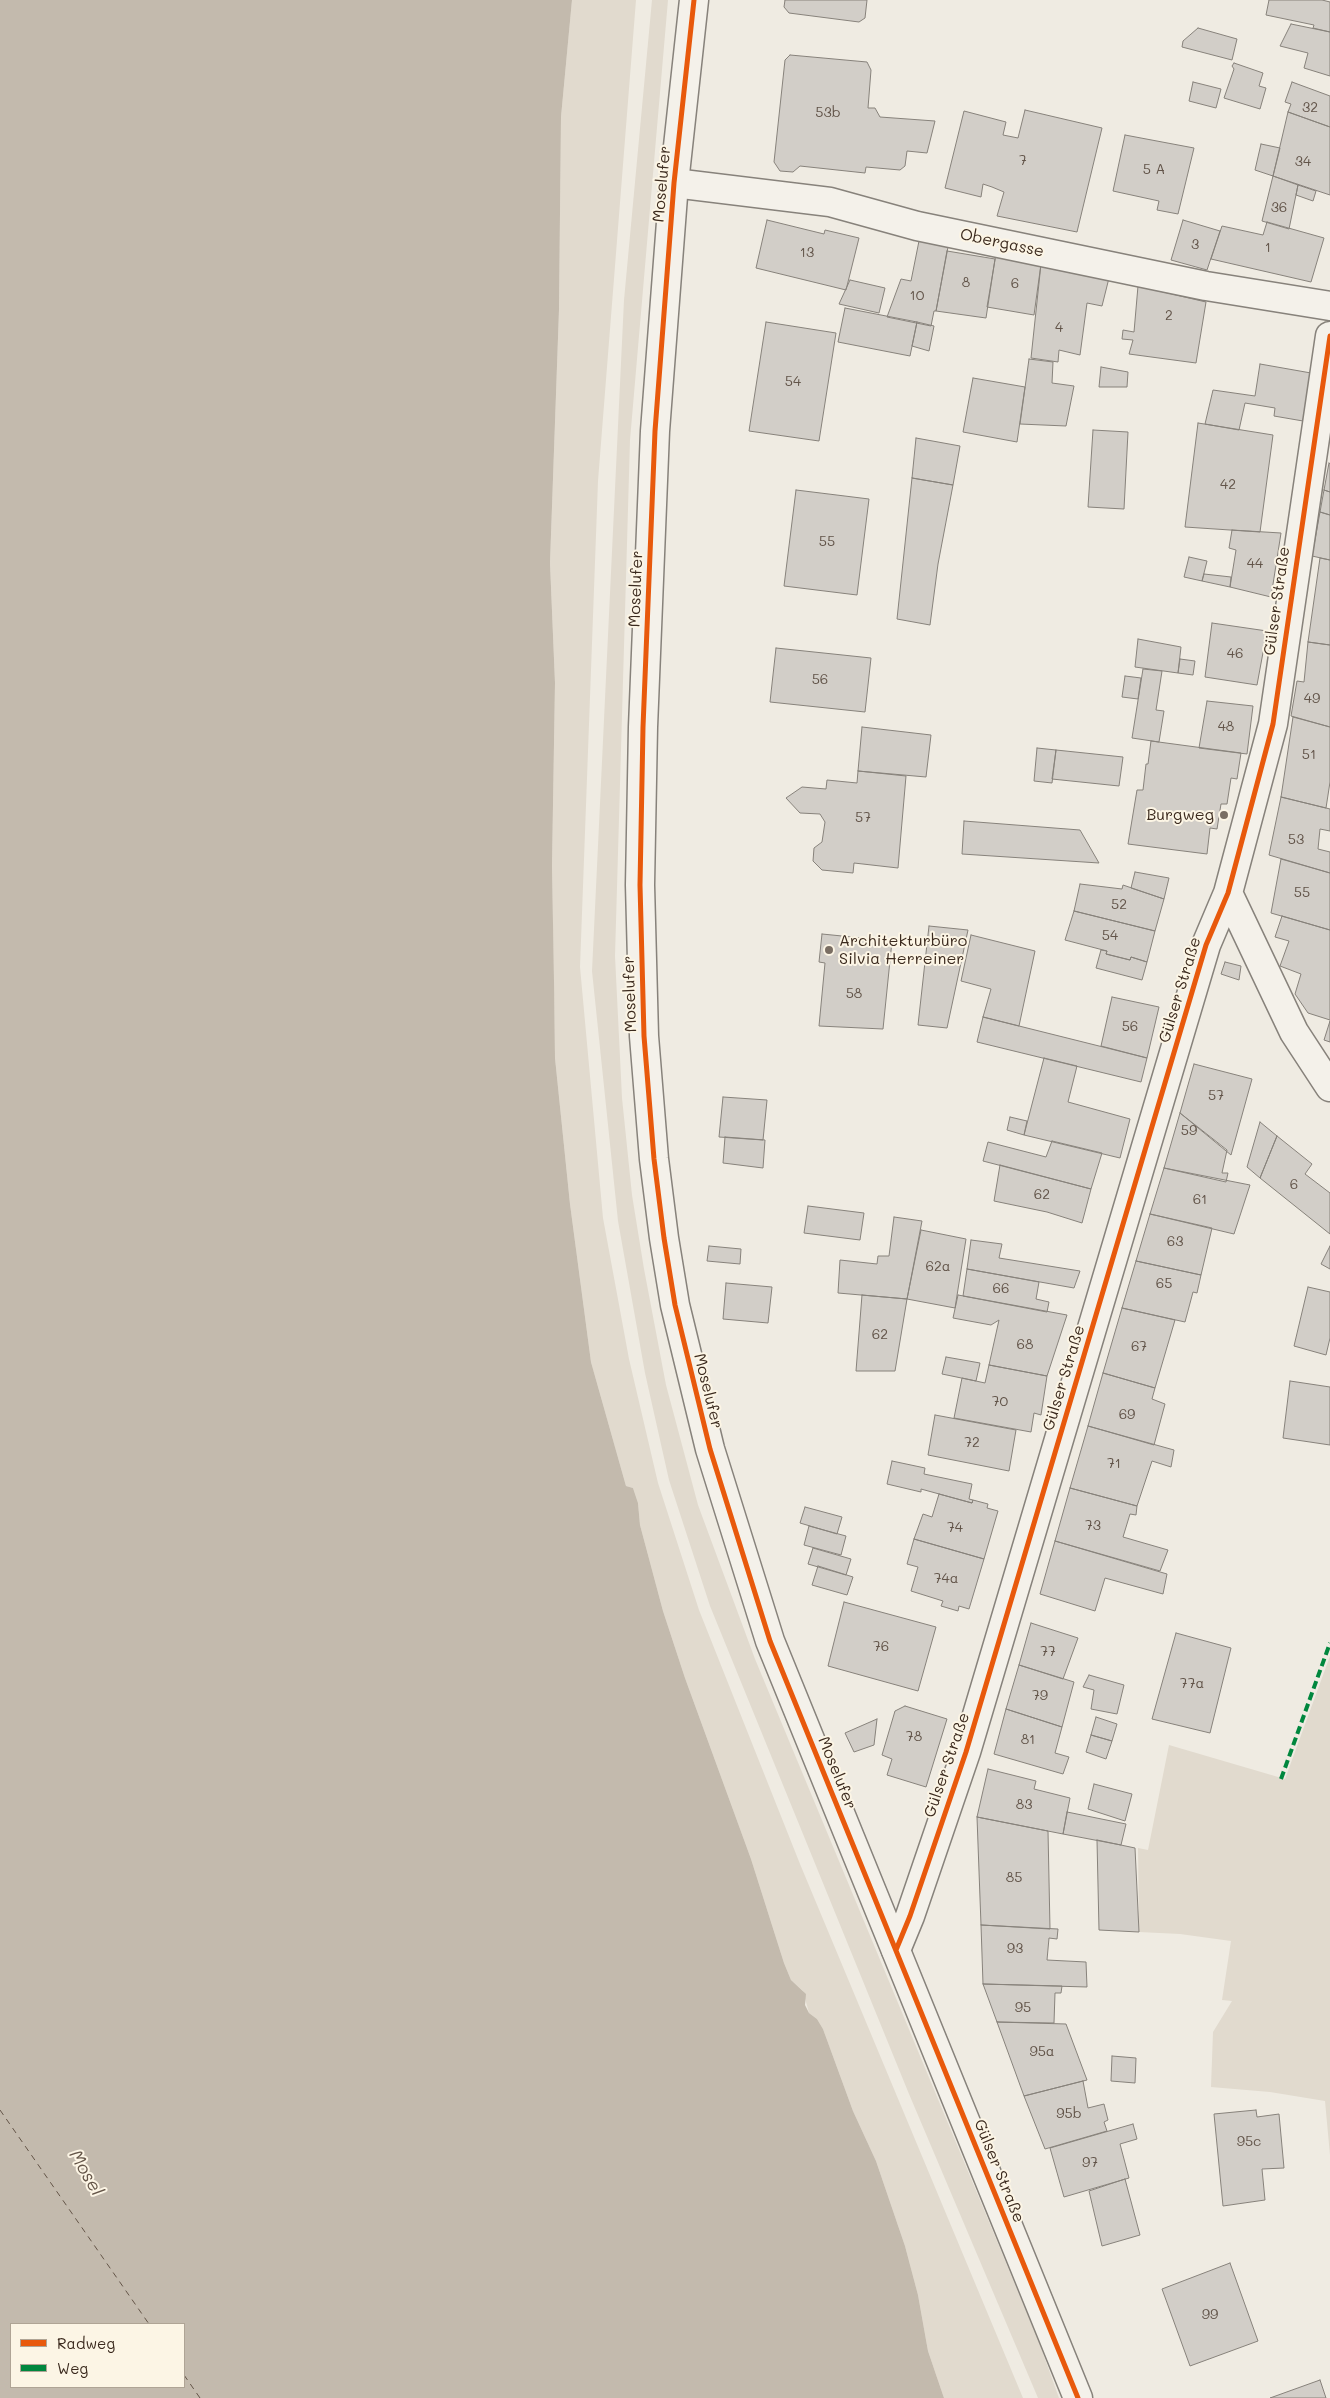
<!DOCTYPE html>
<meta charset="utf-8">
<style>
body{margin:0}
#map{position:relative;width:1330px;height:2398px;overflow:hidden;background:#efebe2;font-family:Mali,sans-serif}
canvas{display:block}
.legend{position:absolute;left:10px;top:2323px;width:175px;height:65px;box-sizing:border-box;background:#fcf5e5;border:1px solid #afa495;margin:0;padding:6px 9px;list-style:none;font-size:15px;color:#3b2a1e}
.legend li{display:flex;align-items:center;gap:10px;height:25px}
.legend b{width:25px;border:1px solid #afa495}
</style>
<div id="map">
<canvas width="1330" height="2398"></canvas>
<ul class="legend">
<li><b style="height:6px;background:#e8590c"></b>Radweg</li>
<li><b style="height:6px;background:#00873e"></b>Weg</li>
</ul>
</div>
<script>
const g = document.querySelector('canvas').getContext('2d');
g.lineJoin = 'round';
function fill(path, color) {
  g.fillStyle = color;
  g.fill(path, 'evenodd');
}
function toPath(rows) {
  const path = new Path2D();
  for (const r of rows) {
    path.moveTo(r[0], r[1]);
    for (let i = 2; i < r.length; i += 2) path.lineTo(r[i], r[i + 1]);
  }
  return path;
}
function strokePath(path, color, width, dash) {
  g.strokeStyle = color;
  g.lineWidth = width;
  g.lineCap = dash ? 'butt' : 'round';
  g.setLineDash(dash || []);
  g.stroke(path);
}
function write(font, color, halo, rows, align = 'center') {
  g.font = font + ' Mali,sans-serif';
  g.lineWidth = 4;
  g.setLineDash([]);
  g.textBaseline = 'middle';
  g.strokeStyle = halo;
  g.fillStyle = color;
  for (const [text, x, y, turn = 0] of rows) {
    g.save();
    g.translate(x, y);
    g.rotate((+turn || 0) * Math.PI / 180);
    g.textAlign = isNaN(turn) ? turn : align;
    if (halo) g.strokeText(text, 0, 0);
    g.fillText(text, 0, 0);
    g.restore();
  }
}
const green = toPath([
 [572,0,636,0,598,481,580,967,603,1218,629,1359,658,1483,699,1610,800,1864,1023,2398,944,2398,928,2351,918,2295,905,2246,876,2161,853,2111,823,2029,817,2019,809,2013,803,1991,791,1980,784,1963,751,1859,685,1678,663,1611,640,1525,638,1503,633,1488,626,1486,591,1362,570,1204,555,1058,552,866,555,683,550,563,559,310,561,117],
 [652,0,668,0,630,440,615,956,622,1098,632,1195,644,1269,666,1385,698,1505,755,1659,1039,2342,1059,2398,1038,2398,909,2094,710,1606,669,1480,645,1373,618,1221,592,971,624,300],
 [1330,1656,1330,2155,1325,2101,1270,2092,1211,2087,1213,2032,1232,2001,1222,2000,1231,1941,1180,1934,1139,1932,1138,1848,1148,1850,1169,1745,1285,1779]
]);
const water = toPath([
 [0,0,572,0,561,117,559,310,550,563,555,683,552,866,554,981,555,1058,570,1204,591,1362,626,1486,633,1488,638,1503,640,1525,663,1611,685,1678,751,1859,784,1963,791,1980,806,1994,805,2005,809,2013,817,2019,823,2029,853,2111,876,2161,905,2246,918,2295,928,2351,944,2398,0,2398],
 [11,2324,184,2324,184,2387,11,2387]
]);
const ferry = toPath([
 [0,2110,149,2324],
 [184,2375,200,2398]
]);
const building = toPath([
 [785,0,867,0,865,18,859,22,789,13,784,7,785,0],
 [1269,0,1322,0,1330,2,1330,32,1313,28,1314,25,1266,15,1269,0],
 [1291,24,1330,32,1330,76,1304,68,1308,53,1280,46,1291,24],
 [1198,28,1237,39,1232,60,1182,47,1183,41,1198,28],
 [790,55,867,62,871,70,868,108,875,108,880,117,935,121,927,153,907,151,905,166,900,170,866,167,865,173,800,166,793,172,780,171,774,162,785,60,790,55],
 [1234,63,1263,73,1259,86,1266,88,1260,109,1224,98,1234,69,1232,66,1234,63],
 [1193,82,1221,89,1216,108,1189,101,1193,82],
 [1292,82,1330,96,1330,127,1288,112,1291,104,1285,102,1292,82],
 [1025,110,1102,128,1077,232,997,216,1004,192,992,187,983,184,981,197,945,188,964,111,1006,122,1003,135,1018,138,1025,110],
 [1288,112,1330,127,1330,195,1273,176,1288,112],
 [1125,135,1194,148,1178,214,1157,210,1159,201,1113,191,1125,135],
 [1261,144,1280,148,1273,176,1255,170,1261,144],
 [1273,176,1298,185,1289,229,1262,221,1273,176],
 [1298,185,1316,191,1313,201,1296,195,1298,185],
 [767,220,824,234,825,230,859,238,846,290,756,268,767,220],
 [1183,220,1220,231,1207,270,1171,260,1183,220],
 [1267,222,1324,238,1311,282,1211,259,1222,226,1263,235,1267,222],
 [919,241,948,247,936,311,934,311,931,326,887,317,901,279,911,281,919,241],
 [947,251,995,259,986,318,936,311,947,251],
 [996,254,1041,264,1034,315,987,307,996,254],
 [1041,264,1109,278,1102,306,1087,303,1080,355,1059,350,1058,362,1031,358,1041,264],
 [850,280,885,288,879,313,839,304,850,280],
 [1138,286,1206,302,1196,363,1129,354,1133,340,1122,339,1123,330,1134,332,1138,286],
 [845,308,917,322,910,356,838,342,845,308],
 [766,322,836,333,819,441,749,431,766,322],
 [917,322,934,326,929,351,912,346,917,322],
 [1029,359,1053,362,1052,383,1074,386,1066,426,1020,424,1029,359],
 [1260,364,1311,373,1303,421,1274,416,1275,408,1245,403,1239,430,1205,424,1213,390,1255,396,1260,364],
 [1101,367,1128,372,1127,387,1099,387,1101,367],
 [973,378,1025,387,1017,442,963,432,973,378],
 [1198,423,1273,435,1260,532,1185,527,1198,423],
 [1093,430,1128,432,1124,509,1088,507,1093,430],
 [916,438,960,446,953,485,912,478,916,438],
 [1329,463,1330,464,1330,492,1324,490,1329,463],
 [912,478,953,485,938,564,930,625,897,619,912,478],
 [796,490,869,499,857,595,784,586,796,490],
 [1324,490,1330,492,1330,515,1320,512,1324,490],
 [1320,512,1330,515,1330,560,1312,556,1320,512],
 [1232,530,1281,533,1271,597,1230,587,1236,550,1229,548,1232,530],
 [1189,557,1207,561,1202,581,1184,577,1189,557],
 [1320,558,1330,560,1330,645,1308,642,1320,558],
 [1204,574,1231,577,1230,587,1202,581,1204,574],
 [1212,623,1267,631,1257,685,1205,677,1212,623],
 [1138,639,1181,647,1178,673,1135,667,1138,639],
 [1308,642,1330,645,1330,727,1291,716,1297,681,1304,682,1308,642],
 [776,648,871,658,865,712,770,702,776,648],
 [1180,659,1195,661,1193,675,1178,673,1180,659],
 [1143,669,1162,671,1156,710,1164,711,1159,742,1132,738,1143,669],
 [1125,676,1141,678,1138,699,1122,697,1125,676],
 [1207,701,1253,706,1247,754,1199,748,1207,701],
 [1293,717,1330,727,1330,782,1326,808,1281,797,1293,717],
 [862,727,931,735,926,777,858,771,862,727],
 [1151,741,1241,753,1237,779,1231,778,1227,804,1221,804,1217,829,1210,828,1207,854,1128,844,1137,790,1143,790,1146,764,1148,764,1151,741],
 [1037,748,1056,750,1052,783,1034,781,1037,748],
 [1056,750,1123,757,1119,786,1052,779,1056,750],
 [858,771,906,776,898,868,854,863,853,873,822,870,813,861,814,848,822,842,825,822,820,814,800,813,786,798,802,787,826,789,827,780,857,783,858,771],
 [1281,797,1330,809,1330,831,1320,829,1318,849,1330,852,1330,873,1269,855,1281,797],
 [964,821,1080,830,1099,863,962,854,964,821],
 [1281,859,1330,873,1330,930,1271,913,1281,859],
 [1135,872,1169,878,1164,899,1131,888,1135,872],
 [1080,884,1122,889,1123,885,1164,899,1155,931,1074,911,1080,884],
 [1074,911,1155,931,1147,962,1131,957,1130,960,1106,954,1107,951,1065,940,1074,911],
 [1282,916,1330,930,1330,1020,1308,1013,1295,994,1301,974,1280,966,1289,941,1275,937,1282,916],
 [929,926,968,930,947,1028,918,1025,929,926],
 [822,934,892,941,883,1029,819,1026,825,963,819,962,822,934],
 [971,935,1035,951,1019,1026,983,1017,991,989,961,981,971,935],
 [1101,950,1107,951,1106,954,1130,960,1131,957,1147,962,1142,980,1096,968,1101,950],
 [1225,962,1241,966,1239,980,1221,974,1225,962],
 [1112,997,1159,1007,1147,1058,1101,1046,1112,997],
 [983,1017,1147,1058,1141,1082,977,1042,983,1017],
 [1330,1021,1330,1042,1324,1040,1330,1021],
 [1044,1058,1077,1066,1068,1102,1130,1119,1120,1158,1024,1135,1044,1058],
 [1194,1064,1252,1079,1231,1155,1180,1113,1194,1064],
 [723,1097,767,1100,763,1140,719,1137,723,1097],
 [1180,1113,1227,1150,1222,1173,1228,1173,1226,1182,1164,1168,1180,1113],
 [1010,1117,1027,1121,1024,1135,1007,1130,1010,1117],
 [1260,1122,1277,1136,1260,1178,1247,1167,1260,1122],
 [1277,1136,1312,1164,1305,1174,1330,1193,1330,1234,1260,1178,1277,1136],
 [725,1137,765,1140,763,1168,723,1163,725,1137],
 [1052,1141,1102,1153,1091,1189,983,1161,988,1142,1046,1157,1052,1141],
 [1000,1165,1091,1189,1082,1223,1047,1212,994,1201,1000,1165],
 [1164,1168,1250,1185,1234,1234,1150,1214,1164,1168],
 [808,1206,864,1213,860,1240,804,1233,808,1206],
 [1150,1214,1212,1228,1201,1275,1136,1261,1150,1214],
 [894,1217,922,1221,907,1299,838,1293,840,1260,877,1264,878,1256,889,1256,894,1217],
 [921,1230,966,1239,955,1308,907,1299,921,1230],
 [971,1240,1002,1244,999,1258,1080,1271,1074,1288,967,1269,971,1240],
 [709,1246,741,1249,740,1264,707,1261,709,1246],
 [1330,1246,1330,1269,1321,1264,1330,1246],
 [1136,1261,1201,1275,1197,1293,1193,1292,1185,1322,1122,1308,1136,1261],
 [967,1269,1039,1282,1036,1299,1049,1302,1047,1312,963,1296,967,1269],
 [726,1283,772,1287,768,1323,723,1319,726,1283],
 [1308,1287,1330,1292,1330,1338,1326,1355,1294,1346,1308,1287],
 [862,1295,907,1299,895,1371,856,1371,862,1295],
 [958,1295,1067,1315,1047,1376,989,1365,999,1320,991,1325,953,1318,958,1295],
 [1122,1308,1175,1320,1155,1388,1103,1373,1122,1308],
 [946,1357,980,1363,976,1381,942,1374,946,1357],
 [989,1365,1047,1376,1041,1415,1034,1413,1031,1432,954,1418,962,1378,985,1383,989,1365],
 [1103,1373,1155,1388,1152,1399,1165,1404,1154,1445,1088,1426,1103,1373],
 [1290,1381,1330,1387,1330,1445,1283,1438,1290,1381],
 [935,1415,1016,1430,1009,1471,928,1455,935,1415],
 [1088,1426,1174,1450,1171,1467,1152,1461,1137,1506,1070,1488,1088,1426],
 [892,1461,925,1468,924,1474,972,1484,969,1499,973,1500,972,1503,921,1489,921,1492,887,1484,892,1461],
 [1070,1488,1137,1506,1136,1515,1130,1514,1123,1537,1168,1550,1160,1571,1055,1541,1070,1488],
 [939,1494,972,1503,973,1500,988,1504,987,1508,998,1511,984,1559,914,1539,923,1514,932,1517,939,1494],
 [805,1507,842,1517,837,1534,800,1523,805,1507],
 [809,1526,846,1536,841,1555,804,1545,809,1526],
 [914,1539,984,1559,969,1609,959,1606,958,1611,941,1606,943,1601,911,1591,918,1567,907,1564,914,1539],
 [1055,1541,1167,1574,1163,1594,1105,1578,1095,1611,1040,1594,1055,1541],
 [813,1548,851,1559,846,1575,808,1564,813,1548],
 [818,1566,853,1577,847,1595,812,1585,818,1566],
 [844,1602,936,1627,918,1691,828,1666,844,1602],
 [1031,1623,1078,1638,1063,1679,1019,1665,1031,1623],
 [1176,1633,1231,1648,1210,1733,1152,1719,1176,1633],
 [1019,1665,1074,1682,1062,1727,1006,1709,1019,1665],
 [1089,1675,1124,1685,1117,1714,1091,1709,1094,1690,1083,1687,1089,1675],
 [905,1706,947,1719,926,1787,887,1775,892,1759,882,1755,895,1711,905,1706],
 [1006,1709,1062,1727,1055,1753,1069,1757,1063,1774,994,1754,1006,1709],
 [1096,1717,1117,1724,1112,1741,1091,1735,1096,1717],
 [877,1719,874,1745,854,1752,845,1733,877,1719],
 [1091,1735,1112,1741,1106,1759,1086,1752,1091,1735],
 [988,1769,1036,1781,1034,1789,1070,1798,1063,1834,977,1817,988,1769],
 [1094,1784,1132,1794,1125,1821,1088,1809,1094,1784],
 [1067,1812,1126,1824,1121,1845,1063,1834,1067,1812],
 [977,1817,1048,1831,1050,1929,981,1925,977,1817],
 [1097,1840,1135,1848,1139,1932,1099,1930,1097,1840],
 [981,1925,1058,1929,1057,1939,1049,1938,1047,1960,1086,1962,1087,1987,983,1984,981,1925],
 [983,1984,1062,1986,1061,1993,1055,1993,1054,2023,997,2022,983,1984],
 [997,2022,1066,2024,1087,2080,1024,2096,997,2022],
 [1112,2056,1136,2058,1135,2083,1111,2081,1112,2056],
 [1083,2081,1088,2108,1104,2104,1108,2120,1104,2122,1107,2131,1045,2149,1024,2096,1083,2081],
 [1256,2110,1257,2117,1279,2114,1284,2168,1262,2169,1265,2200,1223,2206,1214,2114,1256,2110],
 [1133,2124,1137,2139,1120,2144,1129,2178,1064,2197,1050,2148,1133,2124],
 [1125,2179,1140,2235,1102,2246,1089,2191,1125,2179],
 [1230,2263,1258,2341,1190,2366,1162,2289,1230,2263],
 [1320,2380,1326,2398,1270,2398,1320,2380]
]);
const minor = toPath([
 [674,183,830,202,917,226,1206,286,1330,306],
 [1228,893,1294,1032,1330,1087],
 [896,1950,910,1916,966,1752,1206,945,1228,893,1273,724,1330,336]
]);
const major = toPath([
 [694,0,674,183,655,431,643,727,640,885,644,1036,654,1159,664,1238,675,1305,710,1449,770,1641,1078,2398]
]);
const quiet = toPath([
 [1281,1779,1330,1643]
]);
const cycleway = toPath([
 [694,0,674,183,655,431,643,727,640,885,644,1036,654,1159,664,1238,675,1305,710,1449,770,1641,1078,2398],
 [896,1950,910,1916,966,1752,1206,945,1228,893,1273,724,1330,336]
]);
const markers = [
 [1224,815,5,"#7a6e63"],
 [829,950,5,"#7a6e63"]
];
const numberNames = [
 ["32",1310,108],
 ["53b",828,113],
 ["7",1023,161],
 ["34",1303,162],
 ["5 A",1154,170],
 ["36",1279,208],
 ["3",1195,245],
 ["1",1268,248],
 ["13",807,253],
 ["8",966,283],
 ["6",1015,284],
 ["10",917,296],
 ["2",1169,316],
 ["4",1059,328],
 ["54",793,382],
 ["42",1228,485],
 ["55",827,542],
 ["44",1255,564],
 ["46",1235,654],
 ["56",820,680],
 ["49",1312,699],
 ["48",1226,727],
 ["51",1309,755],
 ["57",863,818],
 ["53",1296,840],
 ["55",1302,893],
 ["52",1119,905],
 ["54",1110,936],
 ["58",854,994],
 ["56",1130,1027],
 ["57",1216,1096],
 ["59",1189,1131],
 ["6",1294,1185],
 ["62",1042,1195],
 ["61",1200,1200],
 ["63",1175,1242],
 ["62a",938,1267],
 ["65",1164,1284],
 ["66",1001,1289],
 ["62",880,1335],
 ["68",1025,1345],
 ["67",1139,1347],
 ["70",1000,1402],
 ["69",1127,1415],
 ["72",972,1443],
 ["71",1114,1464],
 ["73",1093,1526],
 ["74",955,1528],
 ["74a",946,1579],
 ["76",881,1647],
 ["77",1048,1652],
 ["77a",1192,1684],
 ["79",1040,1696],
 ["78",914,1737],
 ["81",1028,1740],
 ["83",1024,1805],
 ["85",1014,1878],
 ["93",1015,1949],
 ["95",1023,2008],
 ["95a",1042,2052],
 ["95b",1069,2114],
 ["95c",1249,2142],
 ["97",1090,2163],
 ["99",1210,2315]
];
const streetNames = [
 ["Moselufer",662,184,-85],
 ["Obergasse",1002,243,12],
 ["Moselufer",636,589,-88],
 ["Gülser Straße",1277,601,-82],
 ["Gülser Straße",1180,990,-73],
 ["Moselufer",630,994,-92],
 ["Gülser Straße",1064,1378,-73],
 ["Moselufer",708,1391,76],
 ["Gülser Straße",947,1765,-71],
 ["Moselufer",837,1773,68],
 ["Gülser Straße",999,2171,68]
];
const poiNames = [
 ["Burgweg",1214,815],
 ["Architekturbüro",839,941,"left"],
 ["Silvia Herreiner",839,959,"left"]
];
const waterNames = [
 ["Mosel",86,2173,60]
];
fill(green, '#e1dace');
fill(water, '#c3baad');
strokePath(ferry, '#645548', 1, [6, 5]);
fill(building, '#d2cec8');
strokePath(building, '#87827b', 1);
strokePath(minor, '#87827b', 31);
strokePath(major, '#87827b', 31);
strokePath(minor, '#f4f1ea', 28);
strokePath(major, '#f4f1ea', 28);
strokePath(quiet, '#00873e', 4, [8, 4]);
strokePath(cycleway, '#e8590c', 5);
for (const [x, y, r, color] of markers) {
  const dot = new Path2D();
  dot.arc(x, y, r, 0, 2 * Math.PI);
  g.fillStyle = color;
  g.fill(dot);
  strokePath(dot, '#fcf5e5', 2);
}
write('14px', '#615348', null, numberNames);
write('16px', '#3b2a1e', '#fcf5e5', streetNames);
write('16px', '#3b2a1e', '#fcf5e5', poiNames, 'right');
write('italic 18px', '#645548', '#fcf5e5', waterNames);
</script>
